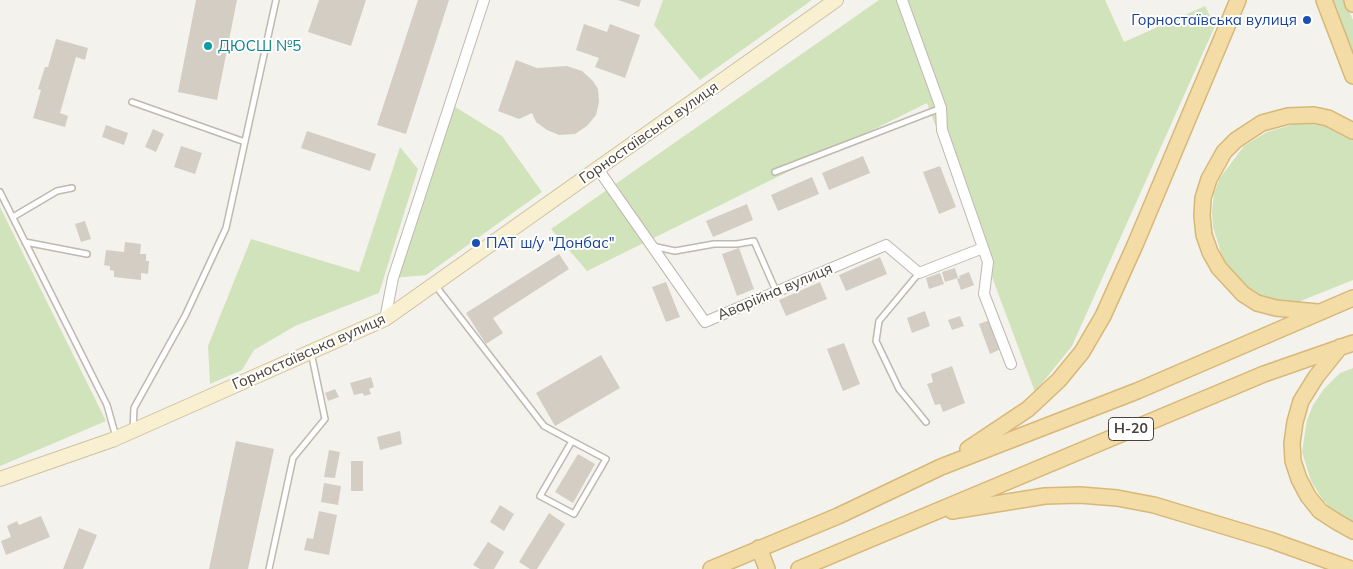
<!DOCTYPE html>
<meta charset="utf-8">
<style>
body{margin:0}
canvas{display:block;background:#f4f2ec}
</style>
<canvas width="1353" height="569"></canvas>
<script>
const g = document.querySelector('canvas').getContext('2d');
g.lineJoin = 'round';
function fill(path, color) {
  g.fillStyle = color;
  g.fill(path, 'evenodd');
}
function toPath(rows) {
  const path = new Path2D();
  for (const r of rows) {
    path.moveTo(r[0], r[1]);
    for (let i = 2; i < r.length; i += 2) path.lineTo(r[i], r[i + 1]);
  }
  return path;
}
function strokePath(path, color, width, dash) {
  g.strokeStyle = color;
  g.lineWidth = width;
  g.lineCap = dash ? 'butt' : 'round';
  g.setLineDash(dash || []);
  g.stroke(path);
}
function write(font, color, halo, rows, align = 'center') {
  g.font = font + ' Mulish,sans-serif';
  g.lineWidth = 4;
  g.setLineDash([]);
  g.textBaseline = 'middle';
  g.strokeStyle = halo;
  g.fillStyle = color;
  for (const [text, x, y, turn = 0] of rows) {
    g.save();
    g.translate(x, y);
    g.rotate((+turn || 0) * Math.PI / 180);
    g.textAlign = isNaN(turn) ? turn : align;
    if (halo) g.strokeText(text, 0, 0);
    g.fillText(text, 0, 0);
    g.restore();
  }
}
const green = toPath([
 [663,0,812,0,700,80,654,25],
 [879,0,1105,0,1124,42,1205,6,1215,26,1072,346,1035,392,927,103,587,271,551,229],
 [1333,0,1344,0,1353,20,1353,64,1332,2],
 [449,103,502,136,542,192,426,275,393,278],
 [1295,124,1311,124,1330,126,1353,139,1353,280,1293,304,1264,299,1241,283,1223,259,1213,227,1212,212,1214,193,1220,178,1244,146,1267,132],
 [400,147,418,169,379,293,295,326,254,350,242,370,210,384,208,346,251,239,359,272],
 [0,207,106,421,0,466],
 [1353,368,1353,524,1336,514,1323,500,1311,481,1302,452,1307,420,1313,405,1324,389,1340,373]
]);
const building = toPath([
 [196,0,237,0,217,100,178,92],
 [319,0,366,0,351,46,308,32],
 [418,0,449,0,406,134,377,125],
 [618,0,641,0,639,7],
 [584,24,607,32,610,24,640,35,625,78,595,67,599,58,576,50],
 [56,39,88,48,85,60,76,57,60,113,68,116,65,127,33,118,41,90,38,89,45,67,48,67],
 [516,60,537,68,567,66,582,71,593,81,598,89,599,102,596,115,587,126,575,134,559,135,547,130,536,122,532,113,519,119,498,111],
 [106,125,128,133,124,145,102,137],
 [153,129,164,134,156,152,145,147],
 [307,131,376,154,370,171,301,148],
 [181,146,202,153,195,174,174,167],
 [863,156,870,173,829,190,822,173],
 [940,166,956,207,939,214,923,172],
 [812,177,819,194,778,211,771,195],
 [747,204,753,220,713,237,706,221],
 [85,221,91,239,81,242,75,224],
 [125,242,141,244,140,254,146,254,146,261,149,261,148,274,141,273,141,280,114,277,114,271,110,270,110,266,104,265,106,250,124,252],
 [739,248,754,289,737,296,722,254],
 [559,254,569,269,493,318,503,333,486,344,466,313],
 [880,257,887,274,846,291,839,275],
 [955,268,958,278,945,282,942,272],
 [969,272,974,285,961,290,957,279,960,278,959,276],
 [940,273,944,284,929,289,926,278],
 [666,282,680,317,666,322,652,287],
 [820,282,827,299,786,316,779,300],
 [925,311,930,326,912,333,907,318],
 [960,316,964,326,952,330,948,320],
 [990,320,1001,349,990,354,979,324],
 [844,343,860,384,843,391,827,349],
 [601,355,620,388,555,426,536,393],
 [952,366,965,403,943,412,940,404,935,405,927,384,933,382,931,374],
 [371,377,374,387,369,389,371,394,364,396,363,393,354,395,350,383],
 [335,389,339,397,328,401,325,393],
 [400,431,402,444,380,450,377,437],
 [236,441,274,449,248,569,209,569],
 [329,450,340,452,335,478,324,477],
 [578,454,595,464,573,503,555,492],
 [351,461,363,461,363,491,351,491],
 [324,483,341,486,338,505,321,502],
 [500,505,514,514,504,531,490,522],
 [319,511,337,515,329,555,304,550,307,538,313,539],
 [549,513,565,524,537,569,530,569,519,562],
 [41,516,50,537,6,555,1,541,11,537,7,526,17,521,19,525],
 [79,528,97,535,83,569,63,569],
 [488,542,504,552,494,569,480,569,473,565]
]);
const lane = toPath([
 [132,102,245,142],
 [775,172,941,108],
 [0,192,107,405,116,437],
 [13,217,57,191,72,188],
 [25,242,87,254],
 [652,246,675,251,714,244,737,244,754,241,776,291],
 [919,273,879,321,876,341,899,389,926,422],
 [435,285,544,426,572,441,606,459,574,514,540,496,572,441],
 [133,430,134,408,185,316,226,228,276,0],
 [269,569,293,458,325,419,311,352]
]);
const street = toPath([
 [902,0,941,108,942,130,988,262,984,294,1011,364],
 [598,169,705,322,886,245,919,273,983,248],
 [385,319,393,278,484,0]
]);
const secondary = toPath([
 [0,479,112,440,385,319,836,0]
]);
const primary = toPath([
 [1324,0,1353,76],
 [1352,0,1353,4],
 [1317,312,1276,308,1257,303,1243,294,1219,268,1210,252,1204,235,1202,216,1203,198,1209,179,1224,152,1236,140,1262,123,1288,116,1314,115,1328,118,1353,131],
 [1340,347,1316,377,1301,401,1295,422,1292,443,1293,461,1299,479,1308,496,1320,511,1337,522,1353,531],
 [968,449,1028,409,1059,380,1082,352,1103,316,1135,245,1238,0],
 [952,511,1045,496,1080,495,1117,498,1154,505,1270,540,1351,569],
 [759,548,767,569],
 [711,569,838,516,941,467,1137,391,1353,298],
 [799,569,1264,374,1353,343]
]);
const markers = [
 [1307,20,5,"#1a4fb4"],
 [208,46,5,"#0f9aa8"],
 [476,243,5,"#1a4fb4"]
];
const shields = [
 [1131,429,45]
];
const shieldNames = [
 ["Н-20",1131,429]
];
const transitNames = [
 ["Горностаївська вулиця",1297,20],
 ["ПАТ ш/у \"Донбас\"",486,243,"left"]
];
const cultureNames = [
 ["ДЮСШ №5",218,46]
];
const streetNames = [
 ["Горностаївська вулиця",649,133,-35],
 ["Аварійна вулиця",775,292,-23],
 ["Горностаївська вулиця",309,352,-24]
];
fill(green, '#d1e3ba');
fill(building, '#d4cdc3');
strokePath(lane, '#bfb9af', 8);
strokePath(street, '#bfb9af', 12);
strokePath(secondary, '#cec2a1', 16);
strokePath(primary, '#d7b878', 18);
strokePath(lane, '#fff', 5);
strokePath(street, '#fff', 10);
strokePath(secondary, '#f9efd1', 14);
strokePath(primary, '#f3dca6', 15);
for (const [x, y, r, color] of markers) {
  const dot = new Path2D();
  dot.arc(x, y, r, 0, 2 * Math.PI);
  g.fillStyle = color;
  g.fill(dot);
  strokePath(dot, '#fff', 2);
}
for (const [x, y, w] of shields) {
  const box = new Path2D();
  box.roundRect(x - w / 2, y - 11.5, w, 23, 4);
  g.fillStyle = '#fff';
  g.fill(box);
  strokePath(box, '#48423a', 1);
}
write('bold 14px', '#48423a', null, shieldNames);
write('15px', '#164399', '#fff', transitNames, 'right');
write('15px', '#0d838f', '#fff', cultureNames, 'left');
write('15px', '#48423a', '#fff', streetNames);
</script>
